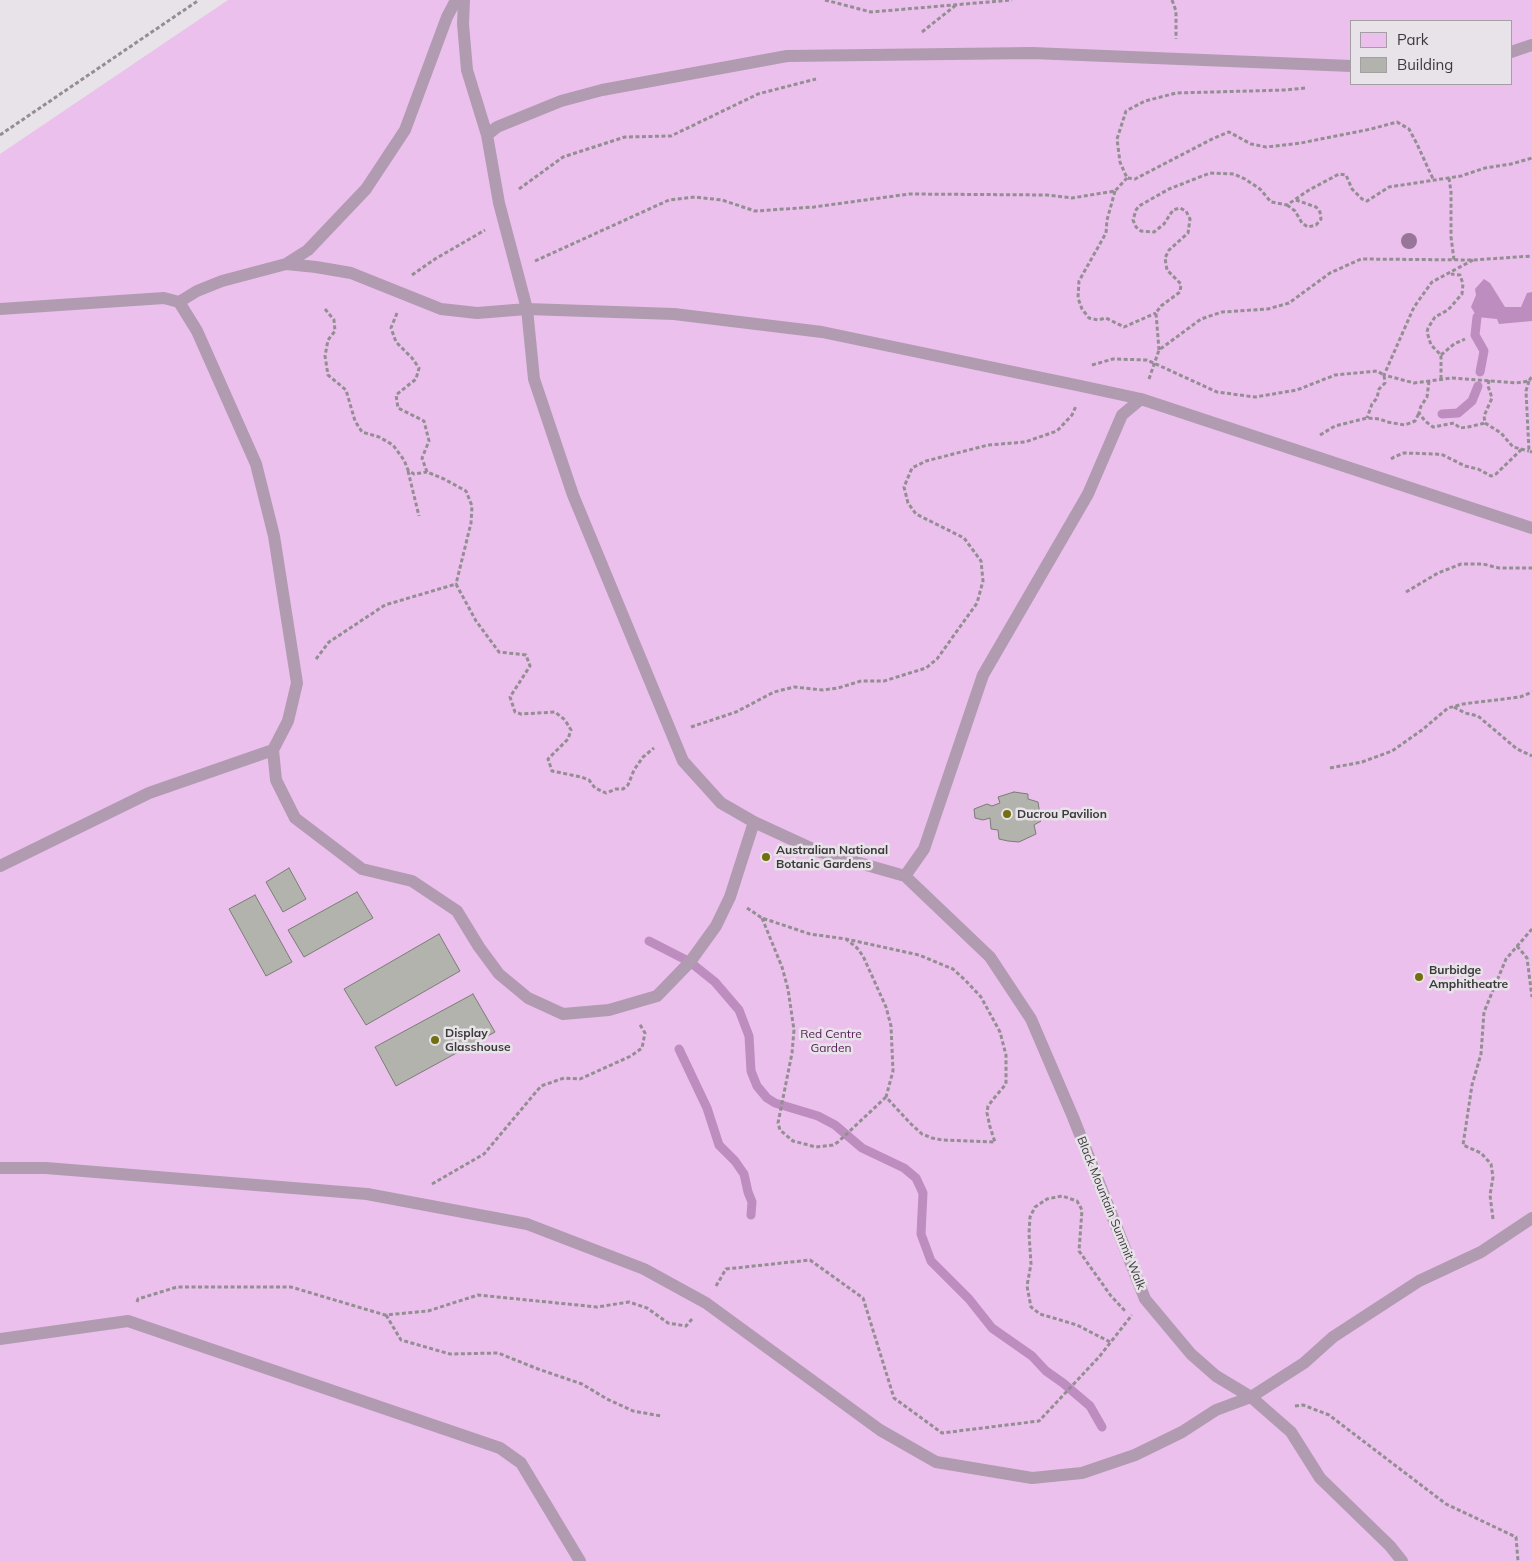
<!DOCTYPE html>
<style>
body{margin:0}
#map{position:relative;width:1532px;height:1561px;overflow:hidden;background:#e8e3e8;font-family:Mulish,sans-serif}
canvas{display:block}
.legend{position:absolute;left:1350px;top:20px;width:162px;height:65px;box-sizing:border-box;background:#e8e3e8;border:1px solid #a39fa3;margin:0;padding:6px 9px;list-style:none;font-size:15px;color:#3c3a3c}
.legend li{display:flex;align-items:center;gap:10px;height:25px}
.legend b{width:25px;border:1px solid #a39fa3}
</style>
<div id="map">
<canvas width="1532" height="1561"></canvas>
<ul class="legend">
<li><b style="height:14px;background:#ecc0ed"></b>Park</li>
<li><b style="height:14px;background:#b2b3ad"></b>Building</li>
</ul>
</div>
<script>
const g = document.querySelector('canvas').getContext('2d');
g.lineJoin = 'round';
function fill(path, color) {
  g.fillStyle = color;
  g.fill(path, 'evenodd');
}
function toPath(rows) {
  const path = new Path2D();
  for (const r of rows) {
    path.moveTo(r[0], r[1]);
    for (let i = 2; i < r.length; i += 2) path.lineTo(r[i], r[i + 1]);
  }
  return path;
}
function strokePath(path, color, width, dash) {
  g.strokeStyle = color;
  g.lineWidth = width;
  g.lineCap = dash ? 'butt' : 'round';
  g.setLineDash(dash || []);
  g.stroke(path);
}
function write(font, color, halo, rows, align = 'center') {
  g.font = font + ' Mulish,sans-serif';
  g.lineWidth = 5;
  g.setLineDash([]);
  g.textBaseline = 'middle';
  g.strokeStyle = halo;
  g.fillStyle = color;
  for (const [text, x, y, turn = 0] of rows) {
    g.save();
    g.translate(x, y);
    g.rotate((+turn || 0) * Math.PI / 180);
    g.textAlign = isNaN(turn) ? turn : align;
    if (halo) g.strokeText(text, 0, 0);
    g.fillText(text, 0, 0);
    g.restore();
  }
}
const green = toPath([
 [228,0,1532,0,1532,1561,0,1561,0,154],
 [1351,21,1511,21,1511,84,1351,84]
]);
const water = toPath([
 [1484,279,1490,283,1505,307,1521,307,1527,293,1532,292,1532,321,1499,324,1497,319,1477,317,1471,307,1476,295,1475,289]
]);
const stream = toPath([
 [1477,317,1475,335,1484,351,1480,372],
 [1442,414,1458,413,1472,401,1478,386],
 [649,941,690,962,715,982,739,1010,749,1036,751,1071,757,1086,767,1098,775,1103,818,1116,835,1125,862,1148,904,1168,916,1178,923,1193,921,1234,931,1261,969,1299,992,1328,1032,1356,1046,1371,1063,1383,1090,1406,1102,1427],
 [679,1049,707,1108,719,1145,735,1161,744,1174,748,1192,752,1202,751,1215]
]);
const building = toPath([
 [1014,792,1028,794,1028,799,1038,802,1041,821,1034,825,1036,834,1019,842,1008,841,999,839,998,830,991,829,990,818,983,820,975,818,974,809,987,804,992,806,1000,803,998,797,1014,792],
 [289,868,306,899,283,912,266,882,289,868],
 [357,892,373,918,304,957,288,930,357,892],
 [255,895,292,962,266,976,229,909,255,895],
 [439,934,460,971,366,1025,344,989,439,934],
 [473,994,495,1032,396,1086,375,1047,473,994]
]);
const path = toPath([
 [825,0,871,12,1012,0],
 [1172,0,1176,11,1176,39],
 [922,32,956,5],
 [1305,88,1286,90,1176,93,1145,101,1126,111,1117,139,1120,162,1127,178,1135,179,1214,138,1229,132,1251,144,1266,147,1301,143,1371,129,1397,122,1409,129,1417,144,1433,179],
 [0,135,199,0],
 [1449,178,1451,192,1451,237,1454,260],
 [519,189,563,157,625,137,671,136,758,94,816,79],
 [1115,191,1107,220,1106,233,1079,281,1078,298,1082,309,1089,318,1098,320,1106,318,1124,327,1156,313],
 [1287,205,1295,211,1302,223,1308,227,1316,225,1321,219,1320,212,1316,207,1296,200],
 [1473,260,1432,282,1414,307,1384,375,1414,383,1452,378,1516,383,1529,381,1532,376],
 [535,261,669,200,695,197,722,200,755,211,814,207,909,194,1047,195,1072,198,1115,191,1127,178],
 [412,275,435,259,485,230],
 [325,309,334,320,335,331,328,340,325,356,328,375,346,390,355,421,362,432,379,437,393,445,404,460,408,470,414,474,427,472],
 [397,313,391,328,396,342,412,358,419,368,416,379,396,395,398,408,424,421,429,441,422,458,427,472,444,479,466,491,472,506,471,523,456,584],
 [1159,350,1156,313,1161,306,1180,292,1181,284,1167,270,1165,258,1169,250,1188,233,1190,219,1186,211,1180,208,1173,210,1164,224,1154,232,1141,231,1136,227,1133,220,1136,210,1139,206,1169,189,1210,173,1234,174,1245,179,1260,189,1271,202,1287,205,1309,190,1339,174,1346,175,1352,189,1362,199,1367,201,1389,187,1461,176,1485,168,1511,164,1532,158],
 [1441,355,1454,344,1465,339],
 [1092,365,1113,359,1147,360,1217,392,1255,397,1297,390,1335,375,1377,371,1384,375,1385,383,1379,389,1377,398,1372,404,1367,418],
 [1149,379,1159,350,1201,319,1222,312,1268,309,1289,303,1330,273,1361,259,1473,260,1532,256],
 [1441,379,1441,355,1431,345,1427,332,1428,328,1435,317,1448,310,1462,294,1463,284,1460,275,1451,274],
 [1489,380,1488,386,1492,398,1484,416,1485,423,1501,433,1513,447,1529,451],
 [1429,381,1427,397,1421,406,1419,413,1425,421,1433,427,1454,423,1460,428,1468,427,1485,423],
 [1529,381,1526,391,1529,451,1532,452],
 [1320,435,1335,426,1367,418,1380,419,1387,422,1405,425,1415,421,1419,413],
 [1391,459,1394,457,1404,453,1436,454,1443,455,1465,466,1478,469,1491,476,1496,474,1523,448],
 [408,471,419,516],
 [1406,592,1438,573,1461,564,1483,564,1499,568,1532,568],
 [316,659,329,642,385,605,456,584,476,621,499,652,526,655,530,666,510,697,515,712,521,714,555,712,565,720,571,730,568,739,548,759,552,771,581,777,589,780,595,788,606,793,616,789,623,789,628,785,634,770,643,757,654,748],
 [1454,707,1465,713,1478,716,1517,749,1532,756],
 [691,727,736,712,774,692,794,687,823,690,838,688,861,681,884,681,926,668,937,659,977,603,983,581,981,561,964,538,916,514,908,503,904,487,912,468,926,461,988,445,1025,442,1057,431,1072,415,1076,406],
 [1330,768,1362,762,1392,751,1422,730,1448,708,1463,704,1520,697,1532,692],
 [747,908,762,918,810,934,846,939,919,955,953,969,965,980,981,997,1000,1032,1006,1055,1006,1084,995,1097,988,1106,987,1113,990,1127,995,1142,942,1140,932,1138,922,1134,911,1124,886,1097,893,1071,891,1026,886,1007,863,956,857,948,846,939],
 [762,918,782,967,788,989,794,1030,792,1053,778,1123,780,1130,793,1141,816,1147,833,1145,838,1142,886,1097],
 [1517,946,1527,958,1532,997],
 [432,1184,484,1154,541,1086,564,1078,580,1079,631,1056,642,1048,645,1033,639,1023],
 [1493,1219,1490,1195,1493,1177,1491,1164,1481,1153,1463,1145,1472,1085,1481,1054,1484,1012,1506,959,1532,929],
 [716,1286,726,1269,810,1260,863,1298,894,1398,942,1433,1039,1421,1099,1357,1132,1315],
 [137,1302,138,1299,177,1287,291,1287,385,1315,428,1311,478,1295,597,1307,629,1302,647,1308,668,1323,686,1326,692,1319],
 [386,1315,401,1340,450,1354,498,1353,538,1369,582,1384,607,1399,633,1411,661,1416],
 [1110,1342,1077,1325,1040,1314,1031,1307,1027,1286,1031,1264,1029,1234,1030,1217,1035,1207,1047,1199,1062,1196,1077,1201,1082,1210,1079,1251,1111,1296,1126,1312],
 [1295,1406,1303,1405,1329,1415,1446,1504,1516,1537,1518,1561]
]);
const lane = toPath([
 [464,0,463,24,467,70,487,135,499,203,527,309,674,314,822,332,1081,386,1141,399,1532,528],
 [1511,52,1532,45],
 [487,135,497,127,561,101,602,90,787,56,1032,53,1351,66],
 [286,264,316,267,351,273,441,309,477,313,527,309,534,379,573,495,683,761,721,803,754,822,817,851,905,876,990,957,1031,1019,1073,1117,1145,1299,1191,1354,1216,1376,1251,1397,1291,1432,1320,1478,1390,1546,1402,1561],
 [0,309,164,298,179,302,197,291,222,281,286,264,308,250,366,189,405,130,447,17,456,0],
 [273,750,276,780,295,818,362,869,412,881,457,911,479,947,499,974,528,998,563,1014,609,1010,657,996,690,962,716,926,730,897,754,822],
 [0,866,149,793,273,750,288,721,297,683,274,536,256,464,197,331,179,302],
 [905,876,924,849,983,675,1088,494,1122,415,1141,399],
 [0,1168,46,1168,367,1194,527,1224,644,1269,706,1303,880,1430,936,1462,1032,1478,1082,1473,1135,1455,1182,1432,1216,1410,1251,1397,1304,1363,1333,1337,1419,1281,1481,1252,1532,1218],
 [0,1339,128,1321,500,1448,521,1463,580,1561]
]);
const trees = [
 [1409,241]
];
const markers = [
 [1007,814,5,"#726f11"],
 [766,857,5,"#726f11"],
 [1419,977,5,"#726f11"],
 [435,1040,5,"#726f11"]
];
const poiNames = [
 ["Ducrou Pavilion",1017,814],
 ["Australian National",776,850],
 ["Botanic Gardens",776,864],
 ["Burbidge",1429,970],
 ["Amphitheatre",1429,984],
 ["Display",445,1033],
 ["Glasshouse",445,1047]
];
const parkNames = [
 ["Red Centre",831,1034],
 ["Garden",831,1048]
];
const streetNames = [
 ["Black Mountain Summit Walk",1111,1213,68]
];
fill(green, '#ecc0ed');
fill(water, '#bc8dbe');
strokePath(stream, '#bc8dbe', 9);
fill(building, '#b2b3ad');
strokePath(building, '#7c7c77', 1);
strokePath(path, '#928e92', 3, [4, 2.5]);
strokePath(lane, '#b19bb1', 12);
g.fillStyle = '#987699';
for (const [x, y] of trees) {
  g.beginPath();
  g.arc(x, y, 8, 0, 2 * Math.PI);
  g.fill();
}
for (const [x, y, r, color] of markers) {
  const dot = new Path2D();
  dot.arc(x, y, r, 0, 2 * Math.PI);
  g.fillStyle = color;
  g.fill(dot);
  strokePath(dot, '#e8e3e8', 2);
}
write('bold 12px', '#3c3a3c', '#e8e3e8', poiNames, 'left');
write('12px', '#561c59', '#e8e3e8', parkNames);
write('12px', '#3c3a3c', '#e8e3e8', streetNames);
</script>
